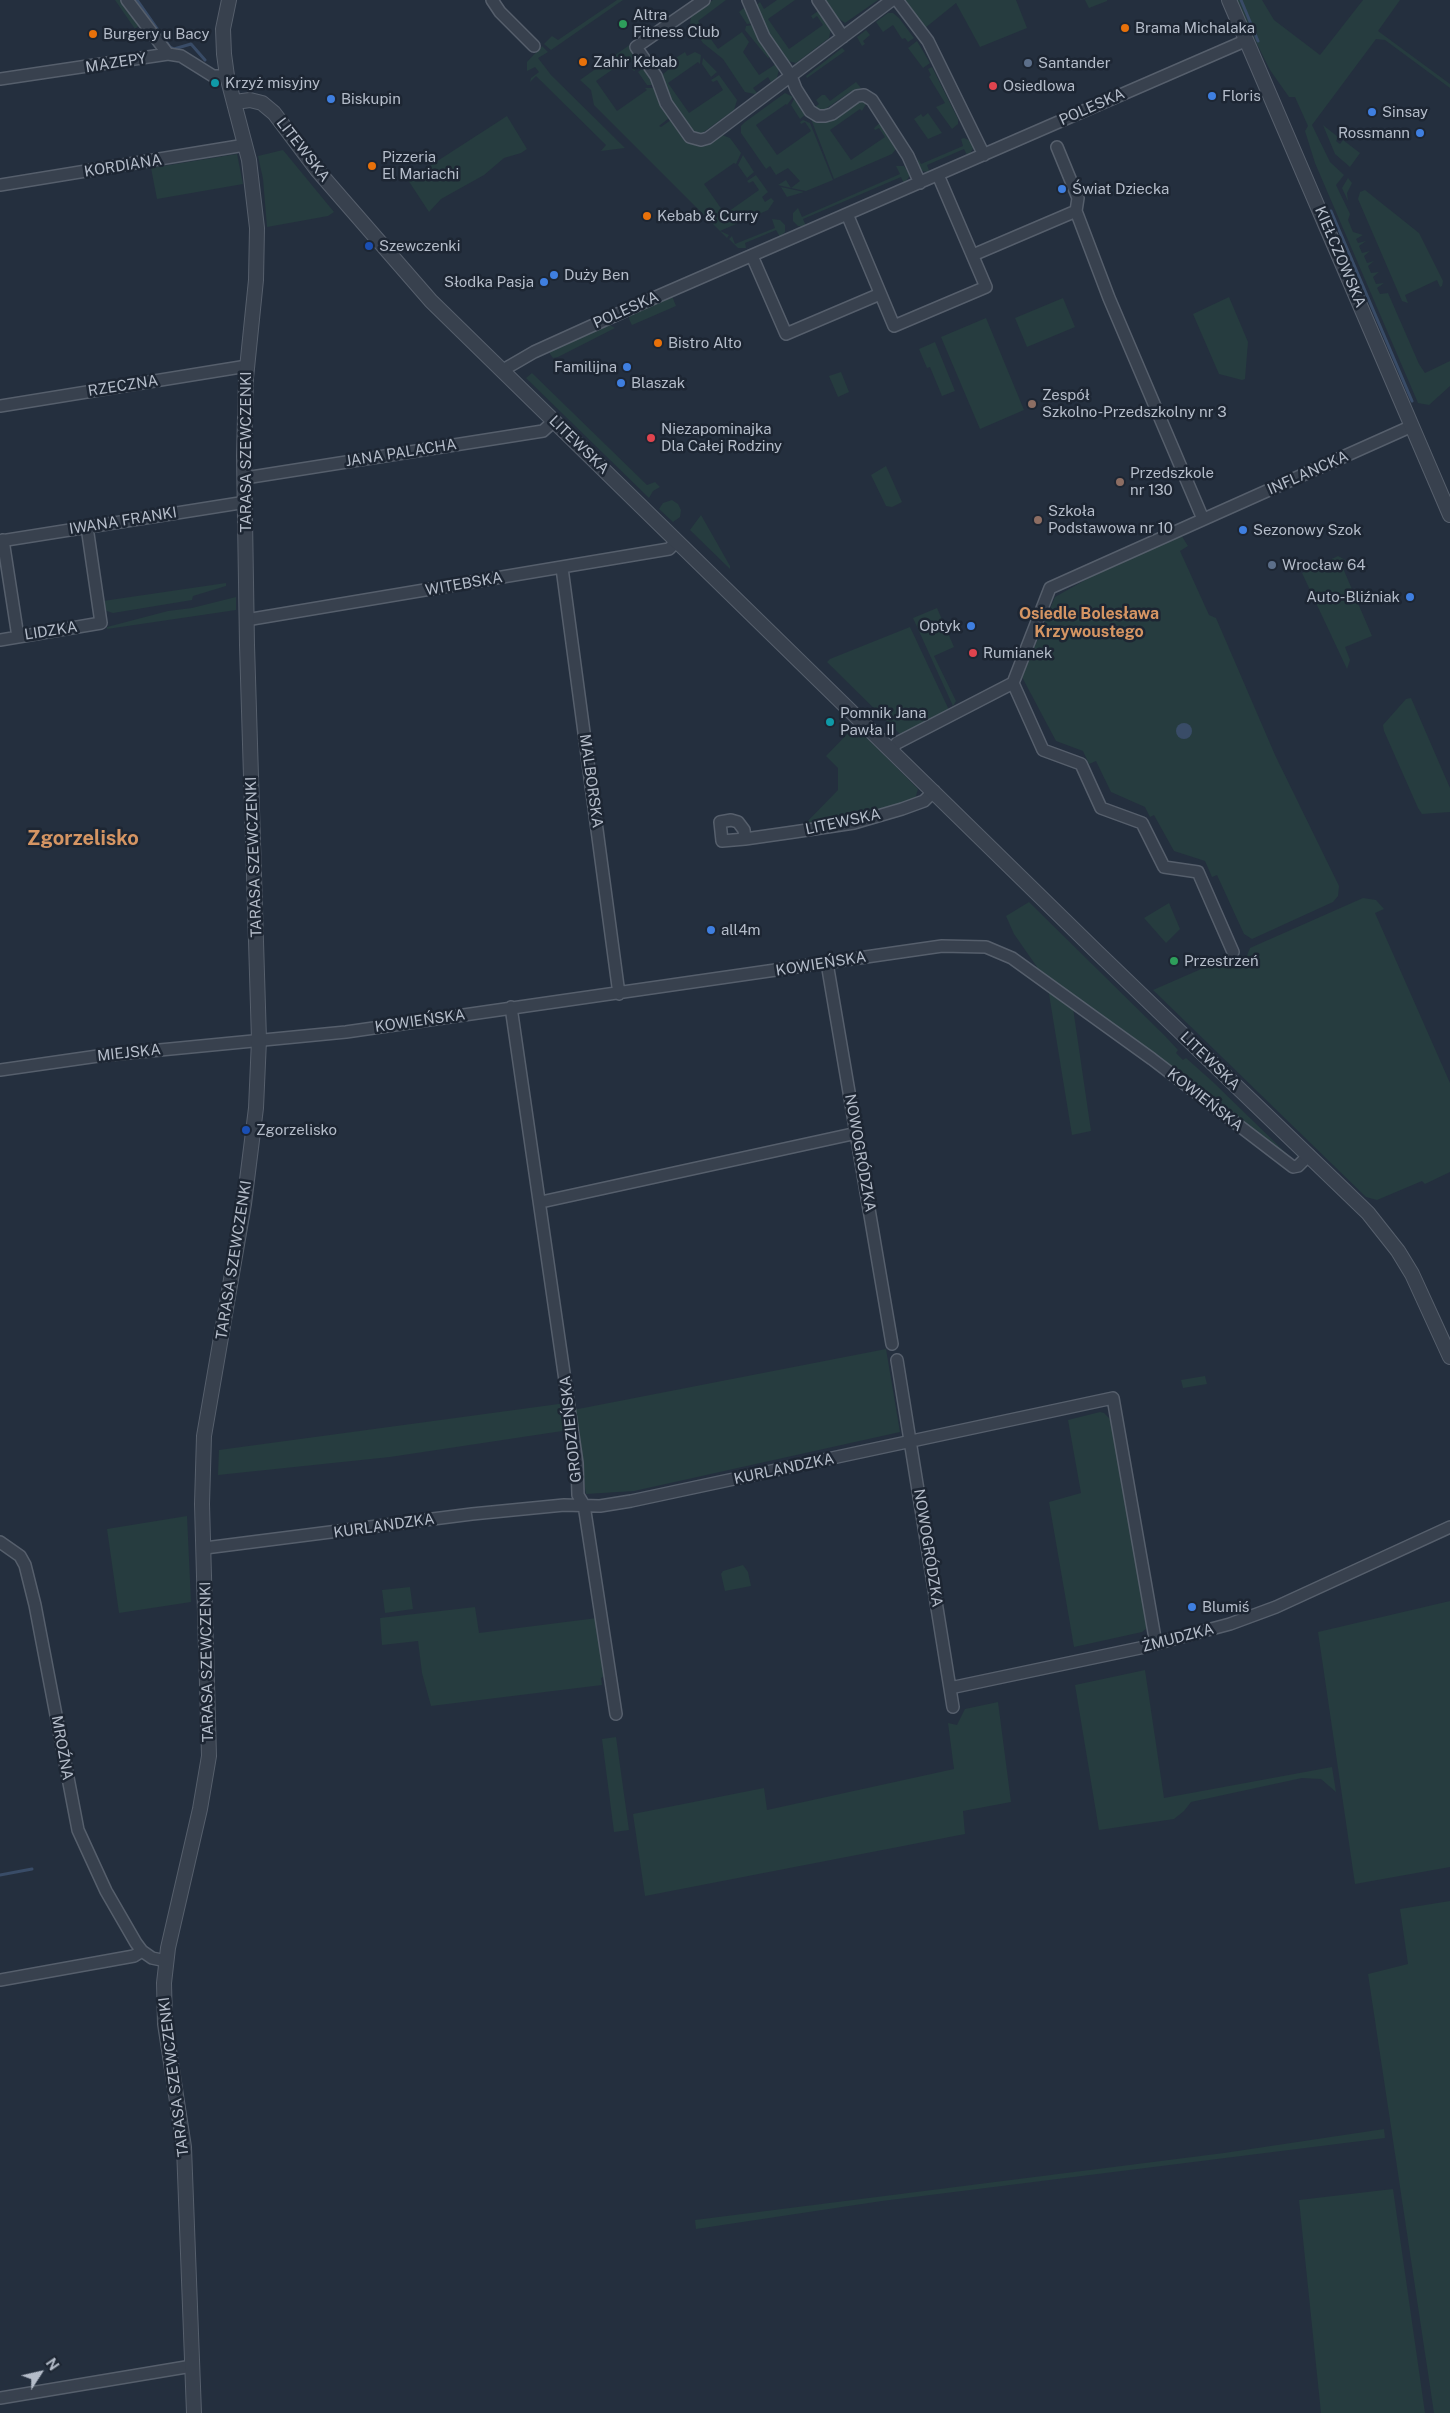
<!DOCTYPE html>
<meta charset="utf-8">
<style>
body{margin:0}
#map{position:relative;width:1450px;height:2413px;overflow:hidden;background:#242f3e;font-family:"Public Sans",sans-serif}
canvas{display:block}
.north{position:absolute;left:15px;top:2348px;width:50px;height:50px;-webkit-text-stroke:4px #1d2633;paint-order:stroke;rotate:55deg;font-size:14px;font-weight:700;line-height:20px;text-align:center;color:#b4bcc9}
.north::after{content:'';display:block;margin:auto;width:18px;height:22px;background:#b4bcc9;clip-path:polygon(50% 0,100% 100%,50% 72%,0 100%)}
</style>
<div id="map">
<canvas width="1450" height="2413"></canvas>
<div class="north">N</div>
</div>
<script>
const g = document.querySelector('canvas').getContext('2d');
g.lineJoin = 'round';
function fill(path, color) {
  g.fillStyle = color;
  g.fill(path, 'evenodd');
}
function toPath(rows) {
  const path = new Path2D();
  for (const r of rows) {
    if (r.length === 3) {
      path.moveTo(r[0] + r[2], r[1]);
      path.arc(r[0], r[1], r[2], 0, 2 * Math.PI);
      continue;
    }
    path.moveTo(r[0], r[1]);
    for (let i = 2; i < r.length; i += 2) path.lineTo(r[i], r[i + 1]);
  }
  return path;
}
function strokePath(path, color, width, dash) {
  g.strokeStyle = color;
  g.lineWidth = width;
  g.lineCap = dash ? 'butt' : 'round';
  g.setLineDash(dash || []);
  g.stroke(path);
}
function write(font, color, halo, rows, align = 'center') {
  g.font = font + ' "Public Sans",sans-serif';
  g.lineWidth = 5;
  g.setLineDash([]);
  g.textBaseline = 'middle';
  g.strokeStyle = halo;
  g.fillStyle = color;
  for (const [text, x, y, turn = 0] of rows) {
    g.save();
    g.translate(x, y);
    g.rotate((+turn || 0) * Math.PI / 180);
    g.textAlign = isNaN(turn) ? turn : align;
    if (halo) g.strokeText(text, 0, 0);
    g.fillText(text, 0, 0);
    g.restore();
  }
}
const green = toPath([
 [115,0,123,0,141,24,135,29],
 [617,0,623,0,551,50,544,44,552,36,558,40],
 [693,0,697,0,631,46,644,64,634,71,632,69,636,67,629,58,596,81,617,111,647,90,645,88,653,88,660,105,669,118,659,126,661,127,671,120,684,138,693,145,706,145,722,135,730,138,741,153,736,164,734,163,704,184,725,214,759,190,753,181,749,183,747,181,756,175,768,192,762,197,765,202,771,198,774,201,768,210,720,231,729,235,727,238,594,105,591,90,580,80],
 [713,0,726,0,698,21,718,49,742,32,749,42,743,52,759,75,776,64,779,69,777,78,771,82,768,77,753,88,757,93,755,94,745,92,723,59,703,43,690,24,691,16],
 [777,0,795,0,768,19,789,49,823,25,817,16,813,19,811,16,818,11,831,28,829,38,796,63,788,61,777,46,775,47,767,35,756,6,760,2,764,9],
 [826,0,878,0,845,23,838,18],
 [905,0,1016,0,1027,28,980,47,956,3,925,28],
 [1085,0,1107,0,1107,1,1089,8],
 [1235,0,1262,0,1274,20,1320,55,1363,0,1400,0,1378,31,1450,84,1450,88,1385,40,1376,39,1312,125,1330,162,1344,175,1336,185,1350,214,1348,220,1353,232,1363,235,1356,239,1358,243,1366,241,1359,246,1362,253,1370,251,1364,256,1367,263,1374,261,1368,266,1371,273,1379,272,1373,277,1376,284,1384,283,1377,288,1380,294,1388,293,1419,364,1425,373,1450,361,1450,386,1429,405,1418,403,1315,163,1305,131,1308,126,1295,97,1289,97,1270,70],
 [745,7,748,13,752,23,747,24,739,12],
 [888,13,893,13,899,18,914,38,908,42,905,38,902,39,893,25,883,32,876,22],
 [753,25,771,56,768,58,745,30,746,26],
 [866,30,870,35,863,41,865,44,862,46,857,37],
 [917,41,930,63,923,68,908,48],
 [542,46,548,52,538,58,551,75,625,148,601,151,606,145,536,76,530,82,531,78,539,72,535,67,527,71,527,62],
 [842,48,845,51,807,78,806,76],
 [685,52,687,56,695,52,701,55,700,64,698,62,668,83,689,113,723,90,717,80,713,82,711,80,719,75,737,100,734,110,701,134,693,131,670,100,661,76,669,69,666,64],
 [703,58,717,72,711,77,702,64],
 [932,67,958,119,958,124,952,129,936,107,945,103,929,77,931,75,928,69],
 [643,68,649,77,652,85,647,85,638,72],
 [856,82,861,88,850,92,824,110,819,111,815,107,819,104,816,100,822,95,825,95,830,101],
 [785,93,793,97,787,105,786,104,756,125,777,155,811,131,805,122,801,124,800,122,803,120,810,123,833,180,806,191,791,188,778,185,786,180,791,188,800,181,788,168,776,175,770,166,766,169,741,133,741,126,745,122],
 [794,99,805,115,800,119,791,105],
 [863,101,867,102,862,111,860,109,830,130,851,160,885,137,879,128,875,130,874,128,881,122,896,149,892,154,834,179,811,119,820,122,831,120,857,102],
 [928,113,942,133,928,139,914,119,921,114,923,117],
 [507,116,527,149,521,153,504,158,484,175,441,199,429,212,408,180],
 [1323,125,1338,137,1336,141,1340,144,1343,140,1360,153,1350,167,1335,154],
 [964,138,971,141,974,147,968,157,964,149,927,165,930,173,919,170,918,158,921,164,963,146,961,139],
 [283,150,334,212,328,216,267,227,263,179,258,156],
 [237,154,243,184,157,199,151,168],
 [743,155,754,172,747,178,738,165],
 [896,166,904,166,910,175,904,184,901,177,803,219,806,226,798,226,793,221,793,213,798,208,802,217,900,174],
 [1348,178,1352,183,1347,193,1348,201,1342,188],
 [781,187,804,192,787,197],
 [1365,190,1419,233,1443,281,1442,286,1440,287,1437,280,1405,295,1408,303,1402,301,1358,199,1360,192],
 [772,219,780,220,785,225,785,232,780,237,776,230,745,243,746,248,738,248,729,239,732,236,735,244,775,228],
 [672,296,676,306,632,325,629,319,629,314],
 [1229,297,1248,342,1245,379,1242,380,1219,374,1193,314],
 [1063,298,1075,327,1027,347,1015,318],
 [986,318,1024,410,980,429,941,337],
 [608,324,615,328,558,357,553,358,550,354,550,350],
 [935,342,955,391,942,396,930,367,927,368,919,349],
 [841,372,849,392,838,397,829,376],
 [532,373,647,485,655,482,660,487,653,491,649,498,526,378],
 [886,466,902,502,892,507,886,506,871,475],
 [672,500,678,504,681,510,680,517,673,522,659,509,663,503],
 [701,515,730,566,730,569,690,530],
 [1181,535,1188,546,1180,551,1209,615,1216,618,1275,755,1339,886,1338,896,1333,902,1252,939,1244,934,1217,875,1212,877,1205,861,1174,851,1154,815,1150,817,1145,807,1111,792,1096,761,1089,764,1083,751,1056,741,1022,677,1055,597,1103,570],
 [1338,556,1349,562,1342,566,1372,636,1345,647,1350,660,1347,669,1302,573],
 [226,583,226,586,193,596,192,600,113,613,104,610,103,601],
 [236,597,236,610,107,629,107,627,168,611,192,608],
 [937,608,954,647,934,656,956,701,953,706,913,618],
 [910,627,949,710,901,735,827,662,830,659],
 [1411,698,1450,788,1450,812,1422,814,1418,808,1384,731,1383,725,1406,699],
 [855,726,918,789,915,799,854,817,803,826,838,790,838,768,826,756],
 [1363,898,1376,900,1384,909,1375,913,1450,1083,1450,1172,1425,1184,1422,1181,1377,1200,1366,1197,1153,990,1224,959,1239,962,1246,958,1250,948],
 [1029,902,1165,1036,1178,1050,1176,1053,1183,1060,1186,1058,1213,1082,1290,1157,1281,1156,1187,1081,1036,969,1037,967,1014,934,1006,916],
 [1169,903,1180,929,1166,943,1144,918],
 [1048,988,1073,1008,1091,1131,1072,1135],
 [886,1349,900,1432,634,1491,586,1494,573,1410],
 [1205,1376,1207,1384,1183,1388,1181,1380],
 [566,1403,569,1430,390,1457,218,1475,219,1450],
 [1100,1412,1104,1413,1111,1420,1147,1628,1142,1632,1074,1647,1049,1502,1081,1493,1068,1420],
 [187,1516,191,1602,119,1613,107,1529],
 [743,1565,748,1572,751,1586,725,1591,721,1574,723,1571],
 [410,1587,413,1609,385,1613,382,1590],
 [1450,1601,1450,1867,1355,1884,1318,1632],
 [475,1607,479,1633,597,1618,606,1675,601,1678,602,1685,431,1706,422,1673,418,1641,382,1645,380,1618],
 [1145,1670,1164,1798,1332,1767,1336,1792,1321,1779,1302,1778,1191,1802,1184,1811,1174,1819,1099,1830,1075,1685],
 [998,1702,1011,1802,963,1811,965,1834,645,1896,633,1814,764,1788,767,1810,954,1769,948,1723,957,1725,965,1709],
 [616,1737,629,1830,614,1832,602,1739],
 [1450,1901,1450,2413,1434,2413,1368,1974,1408,1964,1400,1909],
 [1384,2129,1385,2138,882,2201,696,2229,695,2220,1224,2153],
 [1393,2189,1425,2413,1321,2413,1299,2200]
]);
const water = toPath([
 [1184,731,8]
]);
const stream = toPath([
 [137,0,170,47,174,49,191,44,205,60],
 [1241,0,1258,41],
 [1331,211,1412,401],
 [0,1875,32,1869]
]);
const minor = toPath([
 [127,0,168,54],
 [492,0,500,12,534,46],
 [704,0,636,47,656,76,666,103,690,137,701,140,708,138,892,0],
 [748,0,764,37,791,76,796,89,810,111,818,116,825,116,832,114,857,96,864,95,872,100,908,156,920,183],
 [818,0,843,37],
 [897,0,928,41,984,155],
 [0,79,168,54,181,56,213,76,227,76],
 [1057,147,1078,198,1076,211,1109,298,1203,519],
 [0,185,245,145],
 [847,214,894,326,986,287,938,175],
 [973,255,1076,211],
 [752,256,786,334,880,294],
 [503,370,534,352,640,304,1247,40],
 [0,406,247,366],
 [245,478,543,431,554,421],
 [3,540,18,637],
 [0,541,246,502],
 [562,568,619,994],
 [246,620,669,549,677,541],
 [0,640,101,623,87,527],
 [1013,683,1043,750,1081,764,1101,808,1142,823,1164,867,1198,872,1233,952],
 [892,749,897,743,1013,683,1050,588,1412,426],
 [745,839,744,830,738,822,731,820,720,822,722,841,745,839,794,832,854,823,902,809,924,801,934,791],
 [827,963,892,1344],
 [511,1007,577,1463,578,1495,584,1505,616,1714],
 [0,1070,98,1056,346,1032,942,946,986,947,1012,958,1152,1059,1293,1167,1298,1166,1309,1155],
 [541,1202,857,1133],
 [897,1360,953,1707],
 [0,1542,20,1556,25,1565,35,1605,78,1830,106,1891,136,1943,142,1951,152,1958,166,1961],
 [205,1548,472,1514,564,1505,600,1506,631,1501,1113,1398,1156,1644],
 [950,1688,1140,1648,1230,1624,1276,1607,1450,1527],
 [0,1980,134,1956,142,1951],
 [0,2398,192,2366]
]);
const tertiary = toPath([
 [1229,0,1450,515],
 [235,102,250,100,262,103,274,113,317,170,431,301,1096,951,1368,1213,1398,1251,1412,1274,1450,1357],
 [194,2413,184,2147,165,2024,164,1983,168,1948,200,1809,209,1756,202,1504,204,1436,244,1204,256,1108,259,1040,247,645,244,456,246,378,256,280,257,228,249,160,227,76,224,54,223,29,229,0]
]);
const markers = [
 [623,24,5,"#2e9e5b"],
 [1125,28,5,"#e8710a"],
 [93,34,5,"#e8710a"],
 [583,62,5,"#e8710a"],
 [1028,63,5,"#5c6f8a"],
 [215,83,5,"#0f9aa8"],
 [993,86,5,"#e0444e"],
 [1212,96,5,"#3f7fe0"],
 [331,99,5,"#3f7fe0"],
 [1372,112,5,"#3f7fe0"],
 [1420,133,5,"#3f7fe0"],
 [372,166,5,"#e8710a"],
 [1062,189,5,"#3f7fe0"],
 [647,216,5,"#e8710a"],
 [369,246,5,"#1a4fb4"],
 [554,275,5,"#3f7fe0"],
 [544,282,5,"#3f7fe0"],
 [658,343,5,"#e8710a"],
 [627,367,5,"#3f7fe0"],
 [621,383,5,"#3f7fe0"],
 [1032,404,5,"#8d6e63"],
 [651,438,5,"#e0444e"],
 [1120,482,5,"#8d6e63"],
 [1038,520,5,"#8d6e63"],
 [1243,530,5,"#3f7fe0"],
 [1272,565,5,"#5c6f8a"],
 [1410,597,5,"#3f7fe0"],
 [971,626,5,"#3f7fe0"],
 [973,653,5,"#e0444e"],
 [830,722,5,"#0f9aa8"],
 [711,930,5,"#3f7fe0"],
 [1174,961,5,"#2e9e5b"],
 [246,1130,5,"#1a4fb4"],
 [1192,1607,5,"#3f7fe0"]
];
const poiNames = [
 ["Altra",633,15],
 ["Fitness Club",633,32],
 ["Brama Michalaka",1135,28],
 ["Burgery u Bacy",103,34],
 ["Zahir Kebab",593,62],
 ["Santander",1038,63],
 ["Krzyż misyjny",225,83],
 ["Osiedlowa",1003,86],
 ["Floris",1222,96],
 ["Biskupin",341,99],
 ["Sinsay",1382,112],
 ["Rossmann",1410,133,"right"],
 ["Pizzeria",382,157],
 ["El Mariachi",382,174],
 ["Świat Dziecka",1072,189],
 ["Kebab & Curry",657,216],
 ["Szewczenki",379,246],
 ["Duży Ben",564,275],
 ["Słodka Pasja",534,282,"right"],
 ["Bistro Alto",668,343],
 ["Familijna",617,367,"right"],
 ["Blaszak",631,383],
 ["Zespół",1042,395],
 ["Szkolno-Przedszkolny nr 3",1042,412],
 ["Niezapominajka",661,429],
 ["Dla Całej Rodziny",661,446],
 ["Przedszkole",1130,473],
 ["nr 130",1130,490],
 ["Szkoła",1048,511],
 ["Podstawowa nr 10",1048,528],
 ["Sezonowy Szok",1253,530],
 ["Wrocław 64",1282,565],
 ["Auto-Bliźniak",1400,597,"right"],
 ["Optyk",961,626,"right"],
 ["Rumianek",983,653],
 ["Pomnik Jana",840,713],
 ["Pawła II",840,730],
 ["all4m",721,930],
 ["Przestrzeń",1184,961],
 ["Zgorzelisko",256,1130],
 ["Blumiś",1202,1607]
];
const streetNames = [
 ["MAZEPY",116,63,-9],
 ["POLESKA",1092,107,-24],
 ["LITEWSKA",303,150,52],
 ["KORDIANA",123,166,-9],
 ["KIEŁCZOWSKA",1340,257,67],
 ["POLESKA",626,310,-24],
 ["RZECZNA",123,386,-9],
 ["LITEWSKA",579,445,44],
 ["TARASA SZEWCZENKI",246,452,-90],
 ["JANA PALACHA",401,453,-9],
 ["INFLANCKA",1308,473,-24],
 ["IWANA FRANKI",123,521,-9],
 ["WITEBSKA",464,584,-10],
 ["LIDZKA",51,631,-9],
 ["MALBORSKA",591,781,82],
 ["LITEWSKA",843,822,-12],
 ["TARASA SZEWCZENKI",254,857,-92],
 ["KOWIEŃSKA",821,964,-9],
 ["KOWIEŃSKA",420,1021,-8],
 ["MIEJSKA",129,1053,-6],
 ["LITEWSKA",1210,1061,44],
 ["KOWIEŃSKA",1205,1100,38],
 ["NOWOGRÓDZKA",860,1153,80],
 ["TARASA SZEWCZENKI",234,1260,-81],
 ["GRODZIEŃSKA",571,1429,-96],
 ["KURLANDZKA",784,1469,-12],
 ["KURLANDZKA",384,1526,-8],
 ["NOWOGRÓDZKA",928,1548,81],
 ["ŻMUDZKA",1178,1638,-15],
 ["TARASA SZEWCZENKI",207,1662,-91],
 ["MROŹNA",62,1748,80],
 ["TARASA SZEWCZENKI",174,2077,-97]
];
const neighbourhoodNames = [
 ["Osiedle Bolesława",1089,614],
 ["Krzywoustego",1089,632]
];
const districtNames = [
 ["Zgorzelisko",83,839]
];
fill(green, '#263c3f');
fill(water, '#394c67');
strokePath(stream, '#394c67', 3);
strokePath(minor, '#565f6c', 14);
strokePath(tertiary, '#565f6c', 16);
strokePath(minor, '#38414e', 11);
strokePath(tertiary, '#38414e', 14);
for (const [x, y, r, color] of markers) {
  const dot = new Path2D();
  dot.arc(x, y, r, 0, 2 * Math.PI);
  g.fillStyle = color;
  g.fill(dot);
  strokePath(dot, '#1d2633', 2);
}
write('15px', '#b4bcc9', '#1d2633', poiNames, 'left');
write('15px', '#b4bcc9', '#1d2633', streetNames);
write('bold 16px', '#d59563', '#1d2633', neighbourhoodNames);
write('bold 20px', '#d59563', '#1d2633', districtNames);
</script>
